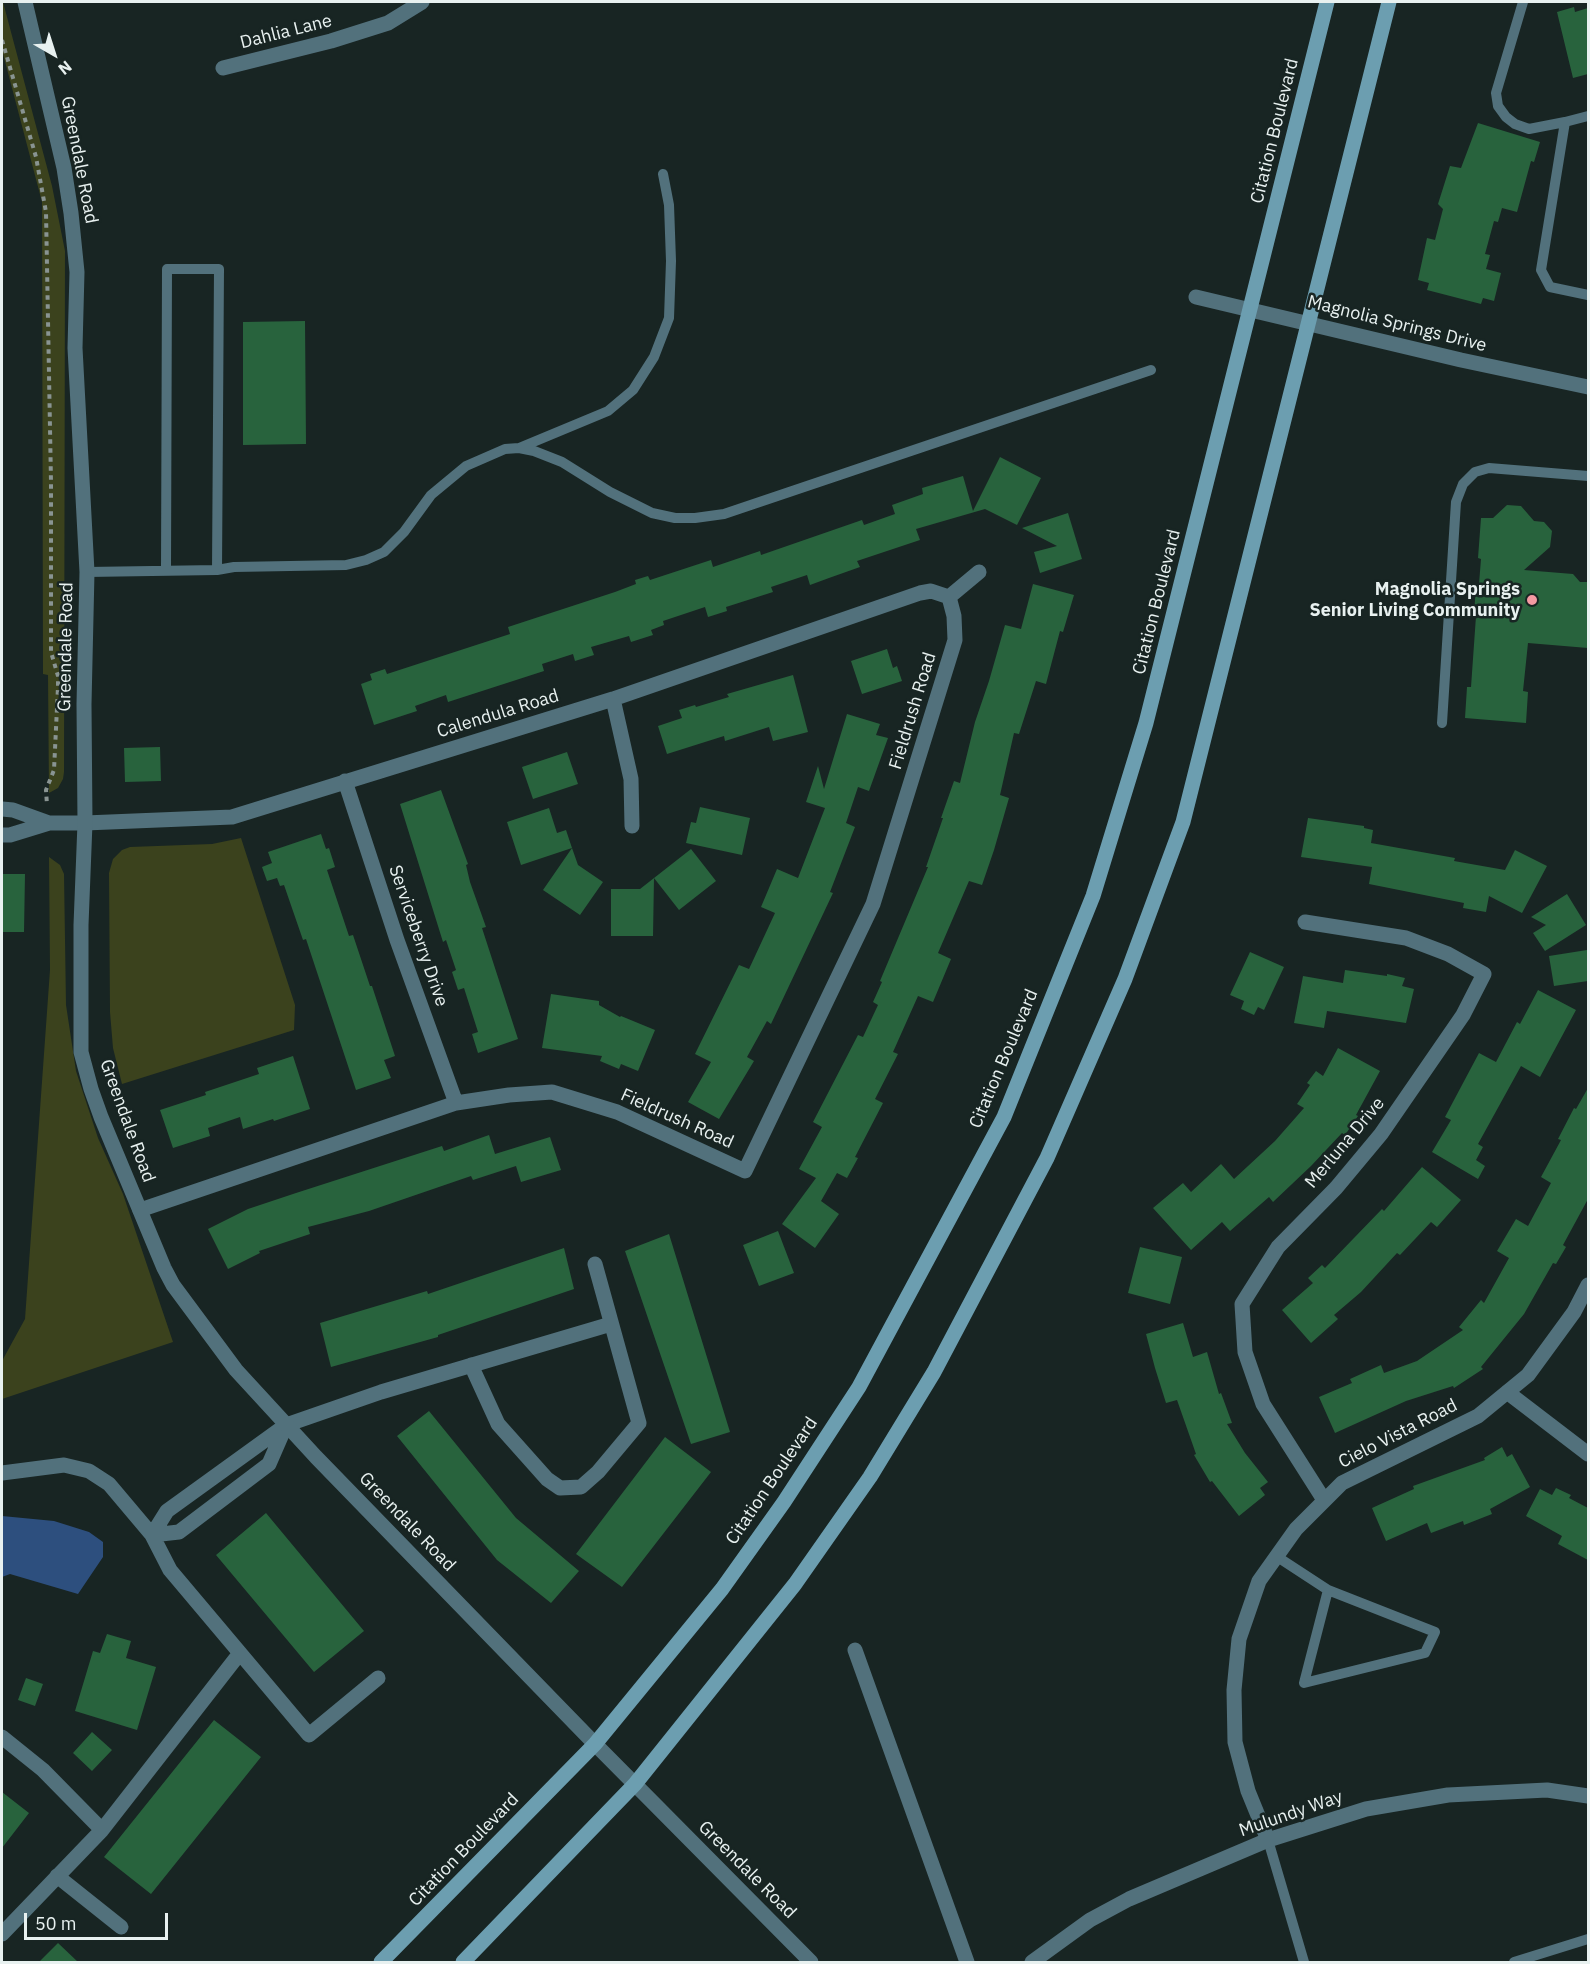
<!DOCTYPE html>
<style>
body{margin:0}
#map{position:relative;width:1590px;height:1964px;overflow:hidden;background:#182523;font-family:"IBM Plex Sans",sans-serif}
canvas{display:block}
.frame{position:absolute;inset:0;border:3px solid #e8f1f0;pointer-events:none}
.north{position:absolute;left:24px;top:24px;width:60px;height:60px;-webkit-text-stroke:4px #182523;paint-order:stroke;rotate:141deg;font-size:16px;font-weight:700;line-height:24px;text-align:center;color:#e8f1f0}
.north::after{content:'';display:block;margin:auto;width:21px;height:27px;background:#e8f1f0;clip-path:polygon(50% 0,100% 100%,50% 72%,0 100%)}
.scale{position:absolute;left:24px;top:1913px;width:144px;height:27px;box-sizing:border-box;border:3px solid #e8f1f0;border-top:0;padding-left:8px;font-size:18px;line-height:21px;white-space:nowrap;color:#e8f1f0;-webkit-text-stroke:4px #182523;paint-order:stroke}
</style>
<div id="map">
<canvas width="1590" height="1964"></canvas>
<div class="frame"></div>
<div class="north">N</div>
<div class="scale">50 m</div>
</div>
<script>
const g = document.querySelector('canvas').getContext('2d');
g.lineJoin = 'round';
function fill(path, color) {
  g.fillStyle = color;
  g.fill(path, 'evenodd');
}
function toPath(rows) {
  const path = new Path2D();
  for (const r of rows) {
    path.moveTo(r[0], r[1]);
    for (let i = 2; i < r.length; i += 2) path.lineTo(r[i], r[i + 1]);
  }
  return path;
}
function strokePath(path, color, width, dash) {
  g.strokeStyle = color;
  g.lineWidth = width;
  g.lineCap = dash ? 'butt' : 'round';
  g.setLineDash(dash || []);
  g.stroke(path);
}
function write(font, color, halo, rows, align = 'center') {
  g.font = font + ' "IBM Plex Sans",sans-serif';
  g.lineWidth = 5;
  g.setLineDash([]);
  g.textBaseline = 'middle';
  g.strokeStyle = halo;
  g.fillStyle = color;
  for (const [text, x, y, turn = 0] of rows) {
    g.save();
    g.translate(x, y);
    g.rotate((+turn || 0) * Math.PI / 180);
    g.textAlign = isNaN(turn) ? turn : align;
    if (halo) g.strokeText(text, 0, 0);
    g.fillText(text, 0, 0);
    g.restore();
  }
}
const green = toPath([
 [2,2,3,2,52,186,65,251,64,772,63,779,58,788,49,793,48,675,43,674,42,202,2,50],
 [241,838,295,1005,294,1030,122,1084,113,1048,110,1012,109,873,113,859,122,850,130,847,212,844],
 [49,857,60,865,64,874,66,1005,76,1071,98,1138,123,1194,173,1342,2,1399,2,1361,25,1319,50,970]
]);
const water = toPath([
 [2,1516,54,1521,89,1532,103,1542,103,1557,78,1594,10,1574,2,1577]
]);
const building = toPath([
 [1574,7,1575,12,1588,8,1588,74,1573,78,1557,12],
 [1478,123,1540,142,1534,162,1531,161,1517,212,1502,208,1498,222,1494,221,1485,254,1490,255,1486,269,1501,273,1494,301,1483,298,1481,304,1427,290,1429,283,1418,280,1427,238,1435,240,1443,209,1438,204,1450,166,1461,168],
 [305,321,306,444,243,445,243,322],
 [1000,457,1041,478,1017,525,985,509,916,529,920,540,857,561,860,567,829,578,810,585,807,575,771,587,773,592,726,607,727,611,708,617,705,607,663,621,664,625,651,630,653,635,631,642,629,636,591,647,594,655,575,661,573,654,542,664,544,671,448,702,446,695,415,706,417,711,374,725,361,684,372,680,370,674,385,669,387,674,510,634,508,627,615,592,636,584,635,580,648,576,650,580,711,560,713,567,760,551,761,555,862,520,864,525,895,514,892,505,923,494,922,488,963,476,973,511],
 [1507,505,1521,506,1534,521,1544,522,1552,531,1550,547,1524,570,1573,574,1580,582,1588,582,1588,648,1528,643,1523,691,1528,692,1526,723,1465,718,1467,687,1471,687,1476,616,1474,616,1476,584,1479,584,1481,559,1478,558,1481,518,1493,518],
 [1068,513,1082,559,1040,573,1034,552,1057,546,1022,528],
 [1033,584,1074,595,1063,632,1060,631,1046,684,1036,681,1019,734,1014,733,1000,795,1009,798,994,850,982,885,969,881,938,953,951,959,933,1002,918,996,893,1052,898,1054,875,1099,883,1103,855,1157,858,1158,847,1178,837,1173,821,1201,839,1214,815,1248,782,1224,816,1178,799,1169,822,1127,813,1122,858,1035,863,1037,878,1005,873,1002,882,982,880,981,928,867,926,867,943,818,941,818,954,781,960,783,975,722,989,681,1005,625,1021,629],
 [887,649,893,668,897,666,902,681,862,694,851,661],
 [793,675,808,732,773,741,769,727,725,741,724,736,667,754,658,726,682,718,679,710,695,705,696,707,729,697,727,694],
 [847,714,880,724,876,735,888,738,869,791,858,787,846,823,855,827,830,892,833,893,771,1024,767,1021,747,1057,754,1061,719,1119,688,1102,711,1062,695,1054,739,965,749,969,775,913,761,907,777,869,798,878,825,808,806,802,818,766,824,789],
 [160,747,161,781,125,782,124,748],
 [567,752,578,784,533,799,522,767],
 [441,790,468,864,466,865,470,882,486,927,482,928,518,1039,478,1053,472,1034,478,1032,464,988,458,990,452,972,456,970,446,940,443,942,400,804],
 [700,807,750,818,742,855,686,843,691,822,696,823],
 [549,808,557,833,566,830,572,848,521,865,507,822],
 [1308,818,1364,826,1364,828,1373,830,1371,843,1455,858,1454,861,1505,870,1515,850,1547,866,1522,913,1489,896,1486,912,1463,908,1464,903,1369,884,1372,867,1301,857],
 [321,834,326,849,329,848,335,867,327,870,349,936,353,935,370,986,372,986,395,1056,384,1060,391,1078,356,1090,306,939,303,940,284,885,280,886,277,878,267,881,262,867,272,863,268,852],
 [572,848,578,865,603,882,580,915,543,890],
 [691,849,716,881,679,910,654,878,653,936,611,936,611,889,640,889],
 [2,874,25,874,24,932,2,932],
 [1567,894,1586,925,1545,951,1533,933,1546,925,1531,917],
 [1587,950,1588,981,1554,986,1549,956],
 [1250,952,1284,967,1264,1010,1258,1007,1254,1015,1241,1009,1244,1001,1230,995],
 [1345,970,1387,976,1387,974,1405,978,1402,986,1414,989,1406,1023,1327,1011,1324,1028,1294,1023,1303,976,1343,983],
 [1538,990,1576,1010,1540,1077,1521,1066,1478,1144,1483,1147,1476,1160,1485,1166,1478,1179,1432,1152,1451,1120,1445,1117,1479,1053,1496,1062,1517,1022,1520,1024],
 [551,994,599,1001,599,1005,620,1017,621,1016,655,1030,638,1071,621,1064,619,1069,600,1061,602,1056,542,1048],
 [1338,1048,1380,1071,1356,1115,1358,1116,1345,1135,1342,1133,1311,1166,1273,1202,1269,1197,1230,1231,1222,1222,1191,1250,1153,1208,1183,1183,1191,1192,1221,1164,1234,1179,1275,1141,1304,1108,1297,1104,1310,1085,1307,1083,1316,1071,1323,1076],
 [293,1056,310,1109,274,1121,273,1119,243,1129,240,1117,208,1128,210,1136,173,1148,160,1110,206,1095,205,1092,259,1074,257,1068],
 [1588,1088,1588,1199,1563,1245,1566,1247,1556,1264,1553,1263,1524,1314,1481,1367,1483,1369,1454,1388,1453,1386,1406,1401,1335,1433,1319,1397,1352,1383,1350,1379,1381,1365,1384,1373,1417,1361,1463,1330,1459,1327,1481,1300,1484,1303,1509,1258,1497,1251,1516,1219,1528,1226,1551,1183,1541,1177,1561,1140,1558,1139,1574,1108,1576,1109],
 [489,1135,495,1154,550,1137,561,1170,521,1182,516,1166,473,1180,471,1176,369,1211,308,1227,310,1234,259,1251,260,1253,228,1269,208,1229,248,1209,296,1193,442,1146,444,1151],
 [1422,1167,1461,1200,1437,1227,1431,1222,1400,1255,1397,1253,1361,1292,1334,1315,1338,1319,1311,1343,1282,1310,1313,1283,1308,1278,1322,1265,1325,1268,1382,1209,1384,1211],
 [778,1231,794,1273,759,1286,743,1245],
 [669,1234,730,1432,691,1444,625,1251],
 [1140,1247,1182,1257,1170,1304,1128,1293],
 [564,1248,574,1289,438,1335,438,1337,331,1367,320,1323,427,1291,428,1294],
 [1183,1323,1193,1357,1207,1352,1219,1394,1221,1393,1232,1423,1227,1424,1245,1453,1268,1482,1260,1488,1265,1495,1239,1516,1212,1481,1210,1482,1194,1455,1196,1454,1177,1400,1166,1403,1155,1368,1146,1334],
 [429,1411,516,1518,579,1571,551,1603,497,1560,397,1436],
 [665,1437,711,1472,622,1587,576,1554],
 [1502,1447,1507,1457,1512,1454,1530,1487,1490,1509,1492,1514,1464,1525,1463,1521,1431,1533,1427,1523,1386,1541,1372,1508,1414,1489,1413,1486,1485,1460,1484,1458],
 [1556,1488,1571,1495,1569,1498,1588,1508,1588,1560,1558,1544,1562,1536,1526,1516,1540,1489,1552,1495],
 [266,1513,364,1631,314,1672,216,1555],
 [107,1634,131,1641,126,1658,156,1667,137,1730,75,1711,93,1651,100,1653],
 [26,1678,43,1684,35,1706,18,1700],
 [214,1720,261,1757,151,1894,104,1857],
 [92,1732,112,1750,92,1771,73,1753],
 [2,1792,29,1813,2,1848],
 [58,1943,78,1962,39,1962]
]);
const path = toPath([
 [2,40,36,157,46,212,51,482,51,652,58,676,58,687,54,770,46,790,47,805]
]);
const service = toPath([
 [1523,2,1496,93,1498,106,1506,117,1515,124,1529,129,1565,122],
 [1588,116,1565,122,1541,270,1550,287,1588,295],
 [519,448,608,411,633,390,654,357,669,318,671,261,669,205,663,174],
 [217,570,234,567,346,565,366,560,384,552,404,532,431,495,466,466,505,449,519,448,534,451,562,462,610,492,652,513,675,518,695,518,724,514,1151,370],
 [87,572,217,570,219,269,167,269,166,570],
 [1442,723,1456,502,1463,484,1475,472,1489,468,1588,476],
 [1276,1556,1328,1590,1435,1632,1425,1653,1304,1683,1328,1590],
 [1268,1840,1304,1962],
 [1514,1962,1588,1939]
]);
const minor = toPath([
 [223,68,331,41,388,23,422,2],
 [1196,297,1461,360,1588,387],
 [949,597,979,572],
 [613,699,631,779,632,826],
 [345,781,397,940,456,1103],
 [2,809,13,810,49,823],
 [2,835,10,835,49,823,85,823,232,817,613,699,920,593,931,591,949,597],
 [1305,922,1406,938,1448,954,1484,974,1463,1015,1381,1134,1336,1188,1278,1247,1242,1304,1245,1352,1263,1404,1324,1500],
 [140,1210,456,1103,509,1095,552,1092,617,1112,745,1171,873,904,955,640,954,616,949,597],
 [471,1365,498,1424,547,1479,560,1488,581,1487,598,1472,639,1423,595,1264],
 [1507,1392,1588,1454],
 [286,1425,269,1464,179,1532,152,1535,167,1511,286,1425,381,1392,611,1324],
 [2,1473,64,1465,89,1471,109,1484,152,1535,170,1570,309,1735,378,1678],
 [855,1650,967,1962],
 [2,1737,43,1770,102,1830],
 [1268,1840,1248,1791,1235,1742,1234,1690,1239,1639,1259,1581,1296,1529,1342,1483,1478,1416,1528,1375,1574,1312,1588,1285],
 [57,1876,121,1927],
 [2,1934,102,1830,240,1653],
 [1032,1962,1090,1920,1129,1899,1268,1840,1366,1809,1448,1795,1547,1790,1588,1796]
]);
const tertiary = toPath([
 [25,2,64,168,71,213,77,272,75,348,87,572,84,704,85,823,81,925,81,1052,91,1089,101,1117,164,1268,173,1285,236,1370,316,1457,595,1744,811,1962]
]);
const secondary = toPath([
 [381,1962,595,1744,722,1589,784,1502,859,1387,1004,1117,1093,896,1146,723,1327,2],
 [463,1962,635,1784,795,1584,870,1477,934,1372,1047,1158,1125,979,1183,822,1389,2]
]);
const markers = [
 [1532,600,6,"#f49aa2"]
];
const streetNames = [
 ["Dahlia Lane",286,32,-14],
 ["Citation Boulevard",1275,131,-76],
 ["Greendale Road",79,160,79],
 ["Magnolia Springs Drive",1397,324,14],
 ["Citation Boulevard",1157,602,-76],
 ["Greendale Road",66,647,-89],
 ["Fieldrush Road",913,711,-73],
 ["Calendula Road",498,714,-17],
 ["Serviceberry Drive",418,936,71],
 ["Citation Boulevard",1004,1059,-67],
 ["Fieldrush Road",677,1119,24],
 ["Greendale Road",127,1121,70],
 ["Merluna Drive",1345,1143,-50],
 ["Cielo Vista Road",1398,1434,-27],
 ["Citation Boulevard",772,1481,-56],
 ["Greendale Road",407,1522,46],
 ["Mulundy Way",1291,1814,-19],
 ["Citation Boulevard",464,1850,-46],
 ["Greendale Road",747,1870,45]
];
const poiNames = [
 ["Magnolia Springs",1520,590],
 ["Senior Living Community",1520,611]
];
fill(green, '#3b421d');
fill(water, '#2d4f7e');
fill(building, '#28633d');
strokePath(path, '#899492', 4, [4.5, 4.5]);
strokePath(service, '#52717c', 10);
strokePath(minor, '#52717c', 15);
strokePath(tertiary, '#52717c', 15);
strokePath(secondary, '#6c9eb0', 15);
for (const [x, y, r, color] of markers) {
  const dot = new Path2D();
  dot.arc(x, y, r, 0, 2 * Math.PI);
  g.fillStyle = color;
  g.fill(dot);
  strokePath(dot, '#182523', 2);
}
write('18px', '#e8f1f0', '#182523', streetNames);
write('bold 18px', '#e8f1f0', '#182523', poiNames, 'right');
</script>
